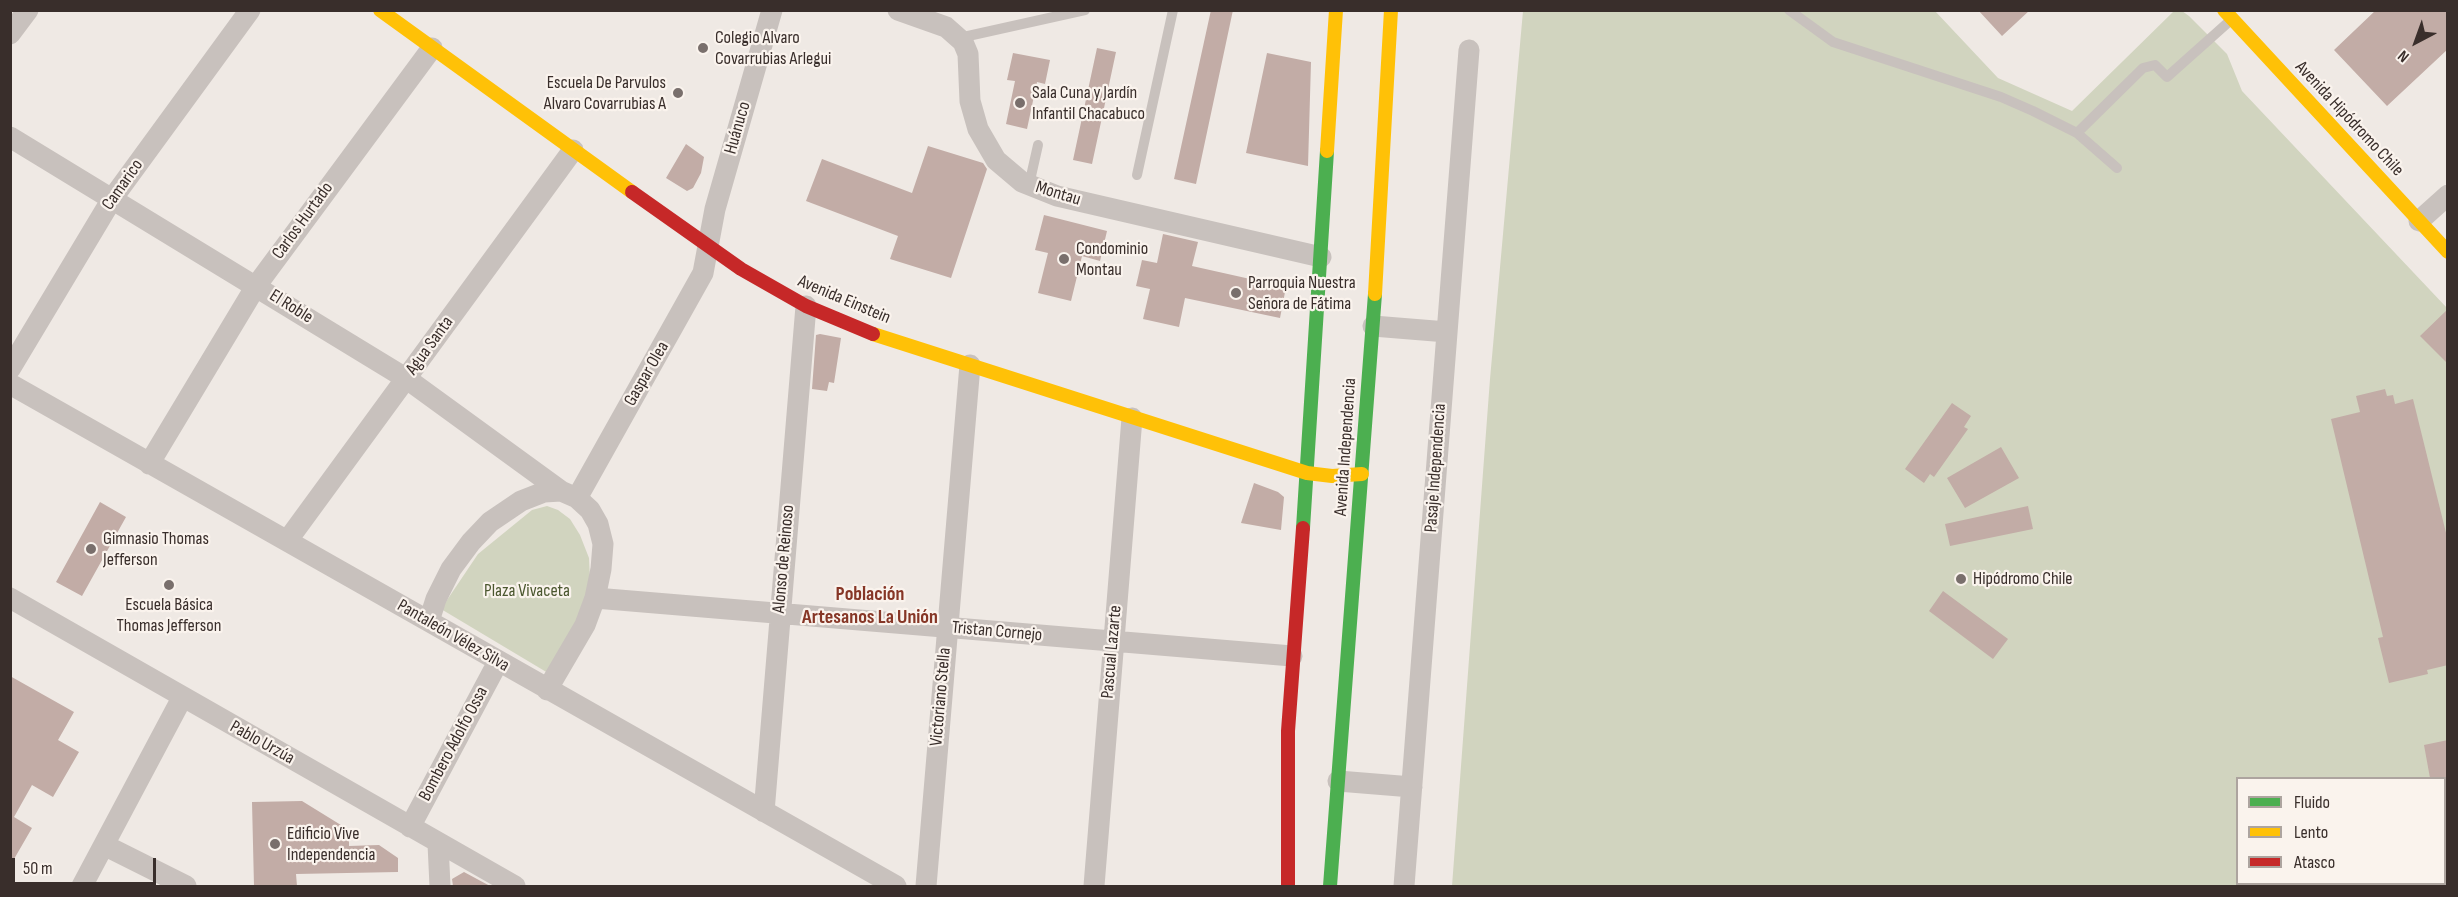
<!DOCTYPE html>
<meta charset="utf-8">
<style>
body{margin:0}
#map{position:relative;width:2458px;height:897px;overflow:hidden;background:#efe9e4;font-family:"Sofia Sans Condensed",sans-serif}
canvas{display:block}
.frame{position:absolute;inset:0;border:12px solid #392e2b;pointer-events:none}
.legend{position:absolute;left:2236px;top:777px;width:210px;height:108px;box-sizing:border-box;background:#faf3ed;border:2px solid #ada49f;margin:0;padding:8px 10px;list-style:none;font-size:18px;color:#392e2b}
.legend li{display:flex;align-items:center;gap:12px;height:30px}
.legend b{width:30px;border:2px solid #ada49f}
.north{position:absolute;left:2386px;top:12px;width:60px;height:60px;-webkit-text-stroke:4px #faf3ed;paint-order:stroke;rotate:221deg;font-size:16px;font-weight:700;line-height:24px;text-align:center;color:#392e2b}
.north::after{content:'';display:block;margin:auto;width:21px;height:27px;background:#392e2b;clip-path:polygon(50% 0,100% 100%,50% 72%,0 100%)}
.scale{position:absolute;left:12px;top:858px;width:144px;height:27px;box-sizing:border-box;border:3px solid #392e2b;border-top:0;padding-left:8px;font-size:18px;line-height:21px;white-space:nowrap;color:#392e2b;-webkit-text-stroke:4px #faf3ed;paint-order:stroke}
</style>
<div id="map">
<canvas width="2458" height="897"></canvas>
<div class="frame"></div>
<ul class="legend">
<li><b style="height:8px;background:#4caf50"></b>Fluido</li>
<li><b style="height:8px;background:#ffc107"></b>Lento</li>
<li><b style="height:8px;background:#c62828"></b>Atasco</li>
</ul>
<div class="north">N</div>
<div class="scale">50 m</div>
</div>
<script>
const g = document.querySelector('canvas').getContext('2d');
g.lineJoin = 'round';
function fill(path, color) {
  g.fillStyle = color;
  g.fill(path, 'evenodd');
}
function toPath(rows) {
  const path = new Path2D();
  for (const r of rows) {
    path.moveTo(r[0], r[1]);
    for (let i = 2; i < r.length; i += 2) path.lineTo(r[i], r[i + 1]);
  }
  return path;
}
function strokePath(path, color, width, dash) {
  g.strokeStyle = color;
  g.lineWidth = width;
  g.lineCap = dash ? 'butt' : 'round';
  g.setLineDash(dash || []);
  g.stroke(path);
}
function write(font, color, halo, rows, align = 'center') {
  g.font = font + ' "Sofia Sans Condensed",sans-serif';
  g.lineWidth = 4.5;
  g.setLineDash([]);
  g.textBaseline = 'middle';
  g.strokeStyle = halo;
  g.fillStyle = color;
  for (const [text, x, y, turn = 0] of rows) {
    g.save();
    g.translate(x, y);
    g.rotate((+turn || 0) * Math.PI / 180);
    g.textAlign = isNaN(turn) ? turn : align;
    if (halo) g.strokeText(text, 0, 0);
    g.fillText(text, 0, 0);
    g.restore();
  }
}
const green = toPath([
 [1523,11,1935,11,1998,78,2072,111,2174,11,2182,11,2189,16,2227,54,2242,91,2447,308,2447,886,1452,886,1490,379],
 [2238,778,2444,778,2444,884,2238,884],
 [547,506,558,510,570,519,580,535,589,558,590,579,579,621,548,673,441,609,478,554,532,510]
]);
const building = toPath([
 [1211,10,1233,10,1196,184,1174,179],
 [1978,10,2030,10,2002,36],
 [2376,10,2448,10,2448,49,2387,106,2334,50],
 [1097,48,1116,52,1092,164,1073,160],
 [1013,53,1050,60,1045,84,1037,82,1027,129,1006,124,1015,81,1007,80],
 [1267,53,1311,62,1308,166,1246,153],
 [686,144,704,157,701,173,693,188,687,191,666,178],
 [928,146,983,163,987,169,951,278,890,259,898,236,806,201,822,159,912,193],
 [1044,215,1107,231,1100,261,1082,256,1071,301,1038,293,1048,253,1035,250],
 [1163,234,1198,242,1192,266,1286,287,1280,318,1185,298,1179,327,1143,319,1150,289,1136,286,1142,260,1157,263],
 [2448,309,2448,364,2420,336],
 [820,334,841,338,834,383,829,382,827,391,812,389,816,335],
 [2385,389,2387,396,2393,395,2395,404,2413,399,2448,541,2448,665,2427,670,2428,674,2389,683,2378,638,2383,637,2331,419,2360,412,2356,396],
 [1952,403,1971,416,1964,427,1968,429,1934,477,1930,474,1924,483,1905,469],
 [2001,447,2019,478,1965,508,1947,478],
 [1254,483,1278,492,1284,497,1281,530,1241,523],
 [100,502,126,517,82,596,56,582],
 [2028,506,2033,529,1950,546,1945,524],
 [1943,591,2008,639,1993,659,1929,611],
 [10,676,74,712,58,740,79,752,53,797,32,785,14,817,32,828,10,866],
 [2448,740,2448,778,2430,778,2424,745],
 [302,801,349,830,349,846,379,845,398,858,398,872,296,874,297,886,254,886,252,802],
 [464,872,490,886,453,886,452,879]
]);
const lane = toPath([
 [1789,10,1833,42,2001,97,2033,111,2077,133,2117,168],
 [959,38,1085,10],
 [2077,133,2143,68,2155,65,2167,77,2232,19],
 [1137,175,1173,10],
 [1029,185,1038,145]
]);
const street = toPath([
 [898,10,946,27,963,42,968,54,970,101,978,129,996,160,1022,182,1057,196,1321,257],
 [10,34,28,10],
 [10,137,407,379,561,491],
 [2419,221,2448,195],
 [1373,326,1447,332],
 [10,369,112,199,250,10],
 [10,384,896,886],
 [149,464,256,286,432,48],
 [577,498,703,273,715,209,772,10],
 [287,541,573,150],
 [10,598,515,886],
 [595,598,1292,656],
 [429,621,436,599,451,569,471,542,490,522,521,501,544,492,561,491,577,498,590,510,598,524,603,544,601,569,595,598,585,625,547,690],
 [1338,781,1412,787],
 [764,812,806,306],
 [410,827,498,662],
 [438,844,440,886],
 [104,845,186,886],
 [82,886,182,698],
 [926,886,970,365],
 [1094,886,1132,418],
 [1404,886,1469,50]
]);
const fast = toPath([
 [1303,528,1327,151],
 [1330,886,1375,294]
]);
const slow = toPath([
 [380,10,632,192],
 [2224,10,2448,252],
 [1327,151,1336,10],
 [1375,294,1391,10],
 [873,334,1307,473,1332,476,1362,474]
]);
const jam = toPath([
 [632,192,741,269,806,306,873,334],
 [1288,886,1288,731,1303,528]
]);
const markers = [
 [703,48,6,"#796f6c"],
 [678,93,6,"#796f6c"],
 [1020,103,6,"#796f6c"],
 [1064,259,6,"#796f6c"],
 [1236,293,6,"#796f6c"],
 [91,549,6,"#796f6c"],
 [1961,579,6,"#796f6c"],
 [169,585,6,"#796f6c"],
 [275,844,6,"#796f6c"]
];
const poiNames = [
 ["Colegio Alvaro",715,38],
 ["Covarrubias Arlegui",715,59],
 ["Escuela De Parvulos",666,83,"right"],
 ["Alvaro Covarrubias A",666,104,"right"],
 ["Sala Cuna y Jardín",1032,93],
 ["Infantil Chacabuco",1032,114],
 ["Condominio",1076,249],
 ["Montau",1076,270],
 ["Parroquia Nuestra",1248,283],
 ["Señora de Fátima",1248,304],
 ["Gimnasio Thomas",103,539],
 ["Jefferson",103,560],
 ["Hipódromo Chile",1973,579],
 ["Escuela Básica",169,605,"center"],
 ["Thomas Jefferson",169,626,"center"],
 ["Edificio Vive",287,834],
 ["Independencia",287,855]
];
const streetNames = [
 ["Avenida Hipódromo Chile",2349,119,47],
 ["Huánuco",738,128,-74],
 ["Camarico",123,185,-55],
 ["Montau",1058,194,17],
 ["Carlos Hurtado",303,221,-54],
 ["Avenida Einstein",844,300,23],
 ["El Roble",291,307,32],
 ["Agua Santa",430,346,-54],
 ["Gaspar Olea",647,374,-60],
 ["Avenida Independencia",1346,447,-86],
 ["Pasaje Independencia",1436,468,-86],
 ["Alonso de Reinoso",784,559,-85],
 ["Tristan Cornejo",997,632,5],
 ["Pantaleón Vélez Silva",453,636,30],
 ["Pascual Lazarte",1112,652,-85],
 ["Victoriano Stella",941,697,-85],
 ["Pablo Urzúa",262,743,29],
 ["Bombero Adolfo Ossa",454,744,-62]
];
const parkNames = [
 ["Plaza Vivaceta",527,591]
];
const neighbourhoodNames = [
 ["Población",870,595],
 ["Artesanos La Unión",870,618]
];
fill(green, '#d1d4bf');
fill(building, '#c2aca6');
strokePath(lane, '#c8c1bd', 10);
strokePath(street, '#c8c1bd', 21);
strokePath(fast, '#4caf50', 14);
strokePath(slow, '#ffc107', 14);
strokePath(jam, '#c62828', 14);
for (const [x, y, r, color] of markers) {
  const dot = new Path2D();
  dot.arc(x, y, r, 0, 2 * Math.PI);
  g.fillStyle = color;
  g.fill(dot);
  strokePath(dot, '#faf3ed', 2);
}
write('18px', '#392e2b', '#faf3ed', poiNames, 'left');
write('18px', '#392e2b', '#faf3ed', streetNames);
write('18px', '#4b572f', '#faf3ed', parkNames);
write('bold 20px', '#863626', '#faf3ed', neighbourhoodNames);
</script>
